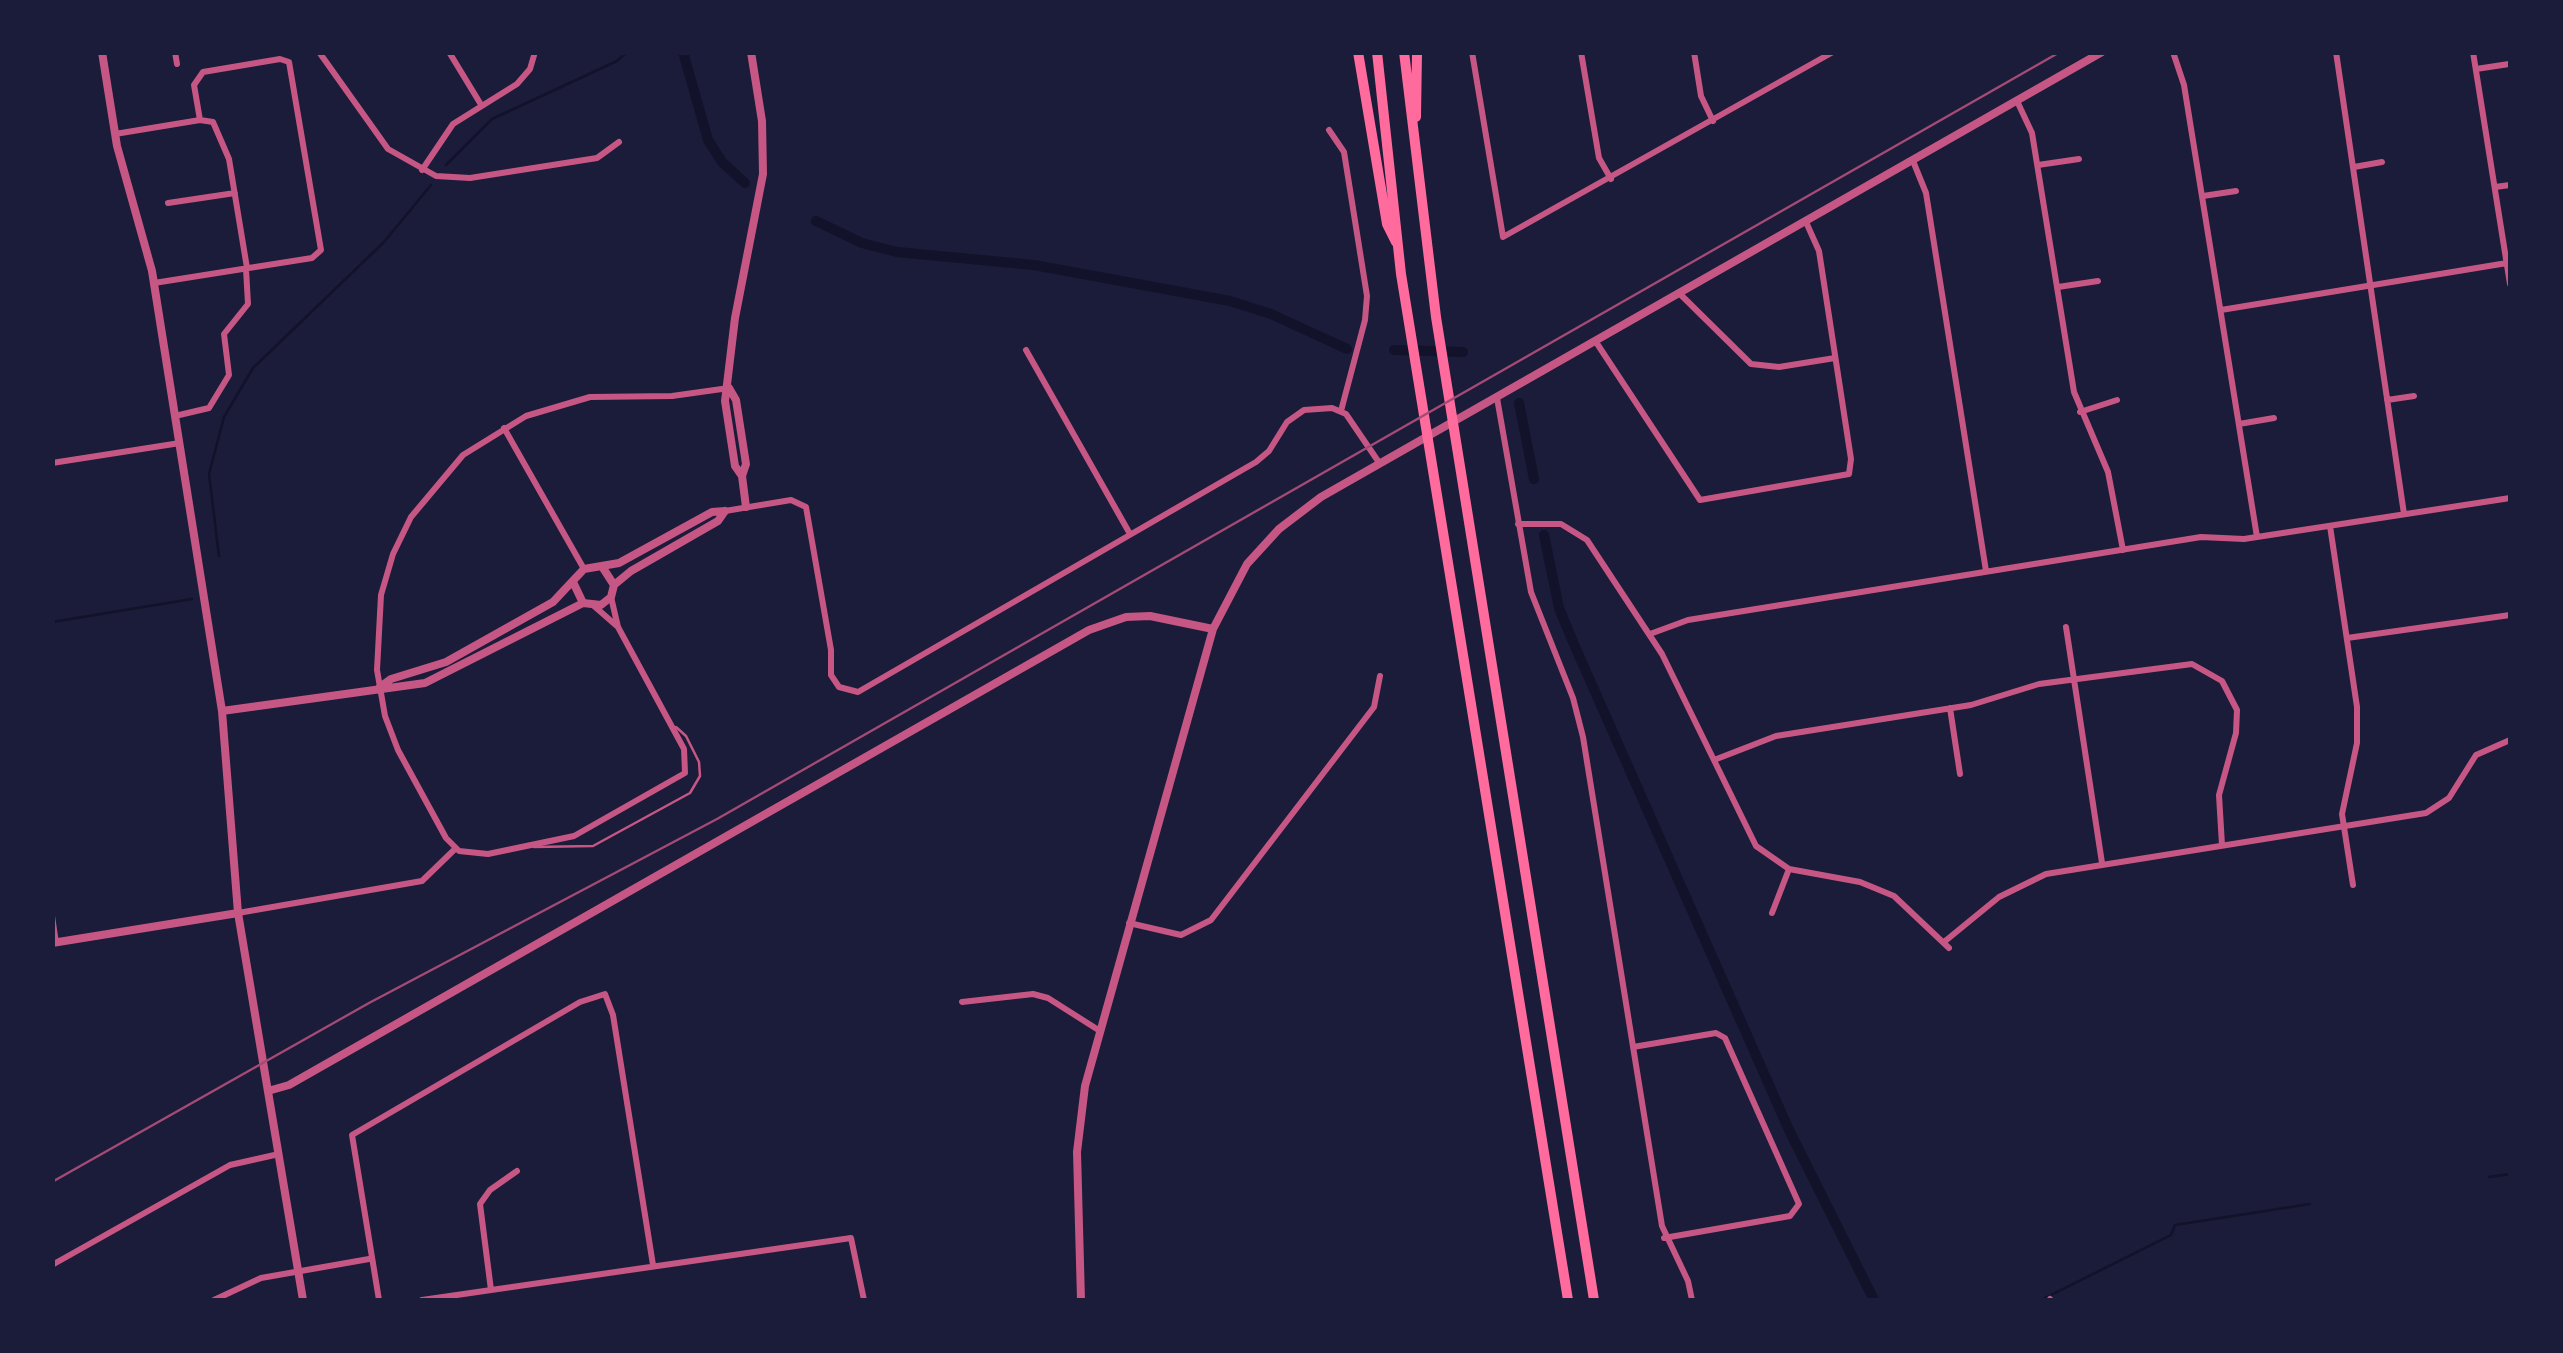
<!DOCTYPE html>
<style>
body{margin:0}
#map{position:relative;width:2563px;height:1353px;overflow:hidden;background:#1b1b3a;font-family:"Asap Condensed",sans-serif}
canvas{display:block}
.frame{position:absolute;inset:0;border:55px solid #1b1b3a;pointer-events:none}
</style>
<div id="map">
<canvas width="2563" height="1353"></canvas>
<div class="frame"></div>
</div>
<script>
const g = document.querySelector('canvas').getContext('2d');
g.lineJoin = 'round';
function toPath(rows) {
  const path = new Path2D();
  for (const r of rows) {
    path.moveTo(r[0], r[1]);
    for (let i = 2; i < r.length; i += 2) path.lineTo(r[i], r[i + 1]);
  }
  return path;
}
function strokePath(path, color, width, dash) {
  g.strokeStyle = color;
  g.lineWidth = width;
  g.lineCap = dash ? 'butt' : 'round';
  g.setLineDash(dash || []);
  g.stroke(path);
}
const stream = toPath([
 [446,165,492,119,617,61,627,52],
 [219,556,209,474,224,417,253,368,384,242,431,185],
 [52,622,192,599],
 [2489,1177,2510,1174],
 [2041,1300,2171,1235,2175,1225,2310,1204]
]);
const canal = toPath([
 [683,52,708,140,722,162,745,183],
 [816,221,862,243,897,252,1034,265,1230,301,1271,314,1347,349],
 [1394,350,1463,352],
 [1519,403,1534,479],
 [1544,535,1559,608,1573,642,1789,1130,1874,1300]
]);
const service = toPath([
 [534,847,593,846,690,793,700,776,699,762,686,736,676,727]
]);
const minor = toPath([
 [175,52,177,64],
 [319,52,388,149,436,176,470,178,597,158,619,142],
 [449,52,480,103],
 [1472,52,1503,237,1833,52],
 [1581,52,1599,158,1611,179],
 [1694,52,1701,96,1713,121],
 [2173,52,2184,85,2257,537],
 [2336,52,2404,514],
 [2473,52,2510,284],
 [2476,69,2509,64],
 [2017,101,2032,133,2074,392,2108,472,2123,550],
 [1329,130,1344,152,1367,296,1365,320,1341,411],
 [115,134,200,120,213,122,229,159,247,268],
 [1913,161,1926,193,1986,571],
 [2038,165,2079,159],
 [2354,167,2382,162],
 [422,170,453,124,517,84,530,69,535,52],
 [2495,187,2510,185],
 [2203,196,2236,191],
 [168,203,235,193],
 [154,283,312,258,321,250,289,62,280,59,203,72,194,85,200,120],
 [2058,287,2098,281],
 [1680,294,1751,364,1779,367,1835,358],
 [2221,310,2507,263],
 [1596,342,1700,500,1849,474,1851,459,1819,251,1806,222],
 [1026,350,1130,534],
 [1497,398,1531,592,1573,698,1583,737,1662,1226,1688,1281,1692,1300],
 [2387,400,2414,396],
 [2080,412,2117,400],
 [175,416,209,408,229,375,224,334,248,304,246,269],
 [2239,424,2274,418],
 [504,428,584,569],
 [52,463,180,443],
 [725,511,791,500,806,507,831,650,831,675,839,687,858,692,1256,462,1269,451,1287,422,1304,410,1332,408,1346,414,1380,464],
 [1518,524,1561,524,1587,540,1662,654,1756,846,1789,869,1860,882,1894,896,1949,948],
 [2330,526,2357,707,2357,743,2342,814,2353,885],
 [611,597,618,627,684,749,685,773,574,836,488,854,459,851,446,838,398,750,385,716,377,670,381,595,393,554,411,517,463,455,526,416,590,397,672,396,729,388],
 [594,606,618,627],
 [2066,627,2102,863],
 [1650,634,1688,620,2201,537,2244,539,2510,498],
 [2347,638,2510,615],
 [1950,708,1960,774],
 [1714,760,1776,736,1971,705,2039,684,2192,664,2222,681,2237,710,2236,733,2219,795,2222,845],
 [238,913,422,881,455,849],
 [1772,913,1789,869],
 [52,916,56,943],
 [1129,923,1181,935,1211,920,1374,707,1380,676],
 [1944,942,1999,897,2046,874,2426,813,2449,798,2476,755,2510,740],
 [962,1002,1033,994,1048,998,1100,1031],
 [1633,1047,1716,1033,1725,1038,1799,1204,1790,1216,1664,1238],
 [52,1265,230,1165,279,1154],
 [491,1290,480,1204,490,1190,517,1171],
 [2050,1299,2051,1300],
 [214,1300,261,1278,369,1259],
 [379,1300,352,1135,580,1002,605,994,613,1015,653,1265],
 [422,1300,851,1238,864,1300]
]);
const tertiary = toPath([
 [102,52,117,146,152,271,175,416,222,711,238,913,303,1300],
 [729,388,736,400,746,464,742,476,746,507],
 [742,476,735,466,725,401,735,318,763,174,762,121,751,52],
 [574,584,583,603,601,605,611,597,614,585,603,568],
 [614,585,631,571,718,521,725,511],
 [380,687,391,679,446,662,553,602,584,569,619,563,712,512,725,511],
 [222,711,425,683,583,603],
 [52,943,238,913],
 [268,1091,289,1085,1089,630,1126,617,1150,616,1213,629],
 [1081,1300,1077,1152,1085,1086,1213,629,1247,564,1279,529,1321,497,2102,52]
]);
const motorway = toPath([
 [1358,52,1387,224,1396,242],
 [1377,52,1401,274,1568,1300],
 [1404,52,1436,317,1594,1300],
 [1416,117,1417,52]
]);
const tram = toPath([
 [52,1182,369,1003,717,819,2060,52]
]);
strokePath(stream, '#12122b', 2.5);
strokePath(canal, '#12122b', 10);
strokePath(service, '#c65784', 2.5);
strokePath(minor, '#c65784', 6);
strokePath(tertiary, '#c65784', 8);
strokePath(motorway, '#ff6b9d', 10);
strokePath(tram, '#a44b75', 2.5);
</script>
